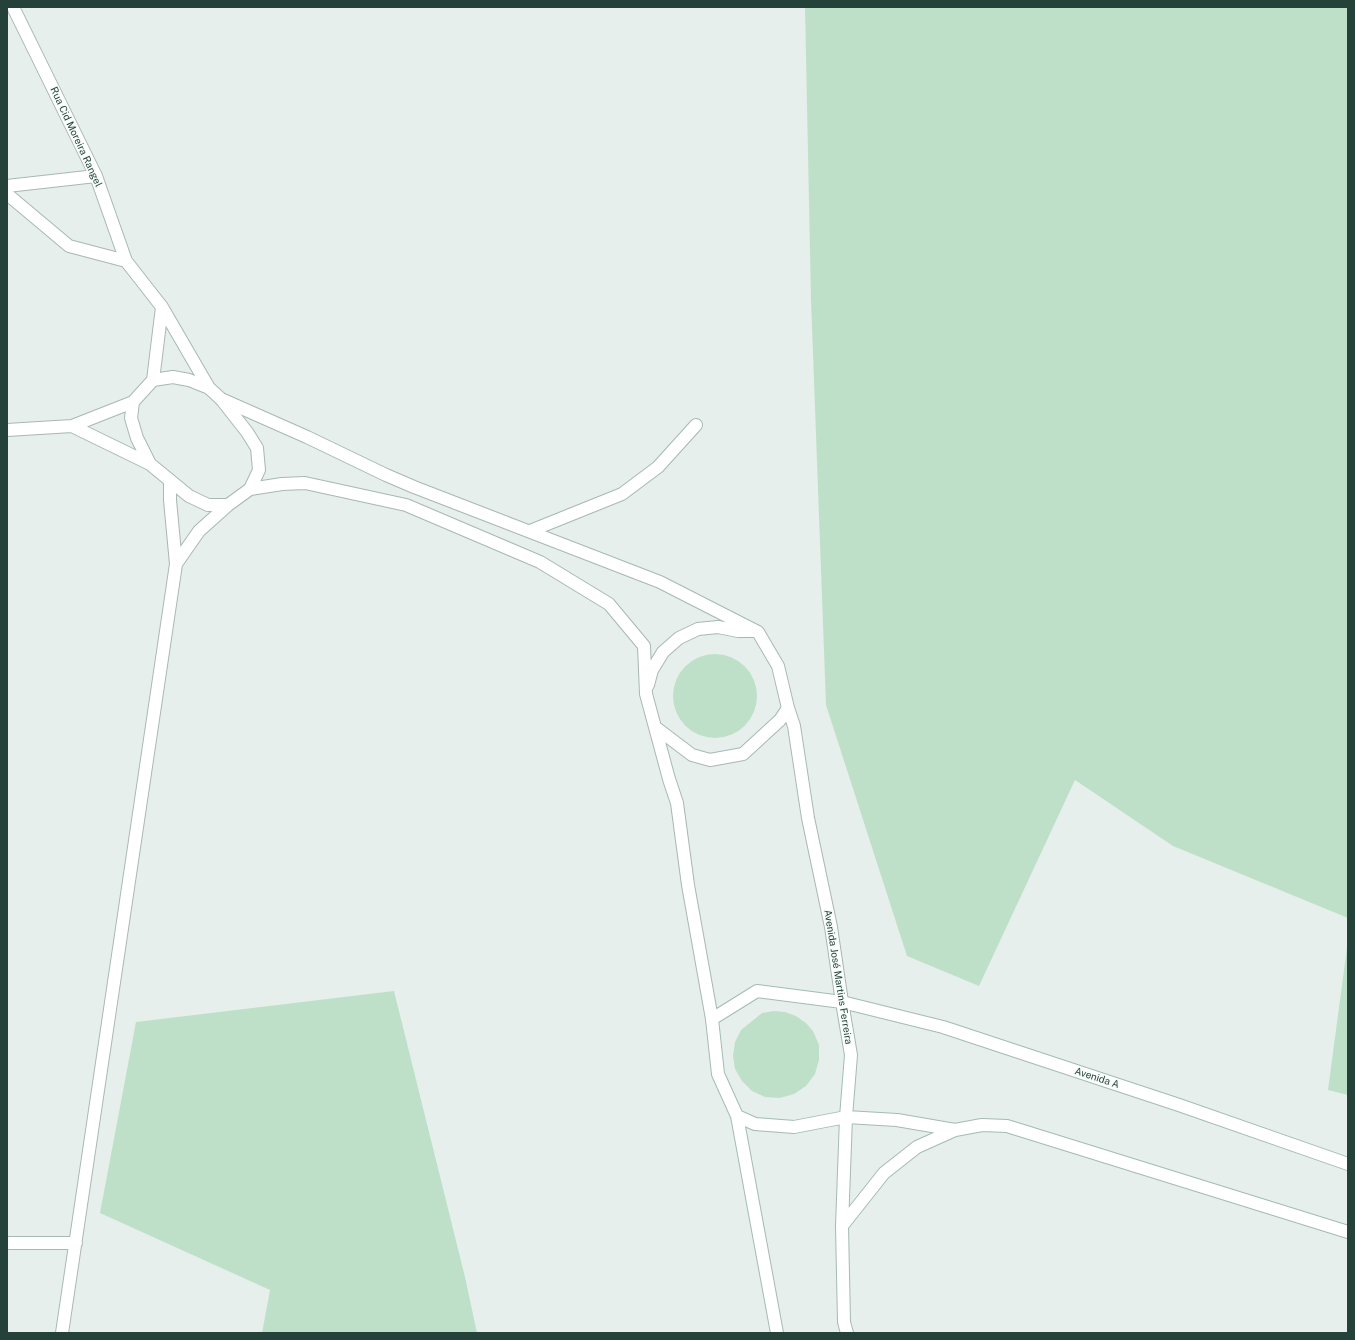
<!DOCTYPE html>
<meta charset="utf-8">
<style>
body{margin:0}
#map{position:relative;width:1355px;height:1340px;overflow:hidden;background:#e6efeb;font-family:"Public Sans",sans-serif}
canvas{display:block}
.frame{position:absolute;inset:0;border:8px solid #24423a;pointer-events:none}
</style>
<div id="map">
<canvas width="1355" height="1340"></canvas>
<div class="frame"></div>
</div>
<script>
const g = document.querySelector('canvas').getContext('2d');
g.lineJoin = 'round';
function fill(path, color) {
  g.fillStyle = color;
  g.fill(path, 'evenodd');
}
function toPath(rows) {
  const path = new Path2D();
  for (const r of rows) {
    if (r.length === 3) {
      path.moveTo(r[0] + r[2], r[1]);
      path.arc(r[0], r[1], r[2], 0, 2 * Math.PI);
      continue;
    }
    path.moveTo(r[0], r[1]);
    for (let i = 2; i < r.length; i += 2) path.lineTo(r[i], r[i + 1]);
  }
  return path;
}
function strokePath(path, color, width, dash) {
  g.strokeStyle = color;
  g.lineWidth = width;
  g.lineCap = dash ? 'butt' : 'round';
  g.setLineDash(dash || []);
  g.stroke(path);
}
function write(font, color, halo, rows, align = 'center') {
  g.font = font + ' "Public Sans",sans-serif';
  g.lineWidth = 3;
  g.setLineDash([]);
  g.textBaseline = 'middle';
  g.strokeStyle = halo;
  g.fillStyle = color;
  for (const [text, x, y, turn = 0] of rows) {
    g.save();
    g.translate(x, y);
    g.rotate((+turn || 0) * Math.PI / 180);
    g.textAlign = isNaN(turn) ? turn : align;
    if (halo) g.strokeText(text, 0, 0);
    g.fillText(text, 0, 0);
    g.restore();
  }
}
const green = toPath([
 [805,7,1348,7,1348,918,1173,846,1075,780,979,986,907,956,826,705,811,300],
 [715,696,42],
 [1348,940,1348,1095,1328,1090],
 [394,991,465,1277,477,1333,262,1333,270,1290,100,1213,136,1022],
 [774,1011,785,1012,796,1016,806,1023,813,1031,819,1045,819,1060,815,1074,806,1086,794,1094,780,1098,765,1097,752,1091,742,1081,735,1069,733,1056,735,1042,741,1030,762,1013]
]);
const minor = toPath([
 [13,7,96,176,126,261,162,307],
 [7,186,96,176],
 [7,194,69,246,126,261],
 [173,377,189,380,209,388,221,399,247,432,257,448,259,470,250,489,228,505,208,505,189,496,150,464,137,438,131,418,133,402,153,380,173,377],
 [153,380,162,307,209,388],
 [133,402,72,426,150,464],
 [7,430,72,426],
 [170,481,170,500,176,564,199,531,228,505],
 [7,1243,76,1243],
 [62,1333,176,564]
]);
const tertiary = toPath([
 [221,399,307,437,386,475,414,487,660,582,758,632],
 [250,489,282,484,305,483,406,505,540,562,609,604,644,646,646,694,669,779,677,803,688,885,712,1019],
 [530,531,622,494,658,467,696,425],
 [758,632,778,666,788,708,794,726,808,818,831,927,842,1002],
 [648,685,652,670,663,652,679,638,698,629,718,627,738,631,753,631],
 [655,727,692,755,710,760,743,754,780,720,788,708]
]);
const secondary = toPath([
 [842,1002,851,1055,846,1117,842,1226,844,1322,847,1333],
 [737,1116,755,1124,794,1127,846,1117,897,1120,955,1130,982,1125,1007,1126,1348,1232],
 [842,1226,884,1173,917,1147,955,1130],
 [777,1333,737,1116,718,1074,712,1019,757,991,842,1002,943,1027,1179,1105,1348,1164]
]);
const streetNames = [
 ["Rua Cid Moreira Rangel",76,137,65],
 ["Avenida José Martins Ferreira",838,977,81],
 ["Avenida A",1097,1078,18]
];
fill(green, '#bfe0c8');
strokePath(minor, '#a8b8b2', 14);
strokePath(tertiary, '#a8b8b2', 14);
strokePath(secondary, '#a4bbb3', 14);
strokePath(minor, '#fff', 12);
strokePath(tertiary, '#fff', 12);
strokePath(secondary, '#fff', 12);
write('10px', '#24423a', '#f7fbf9', streetNames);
</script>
